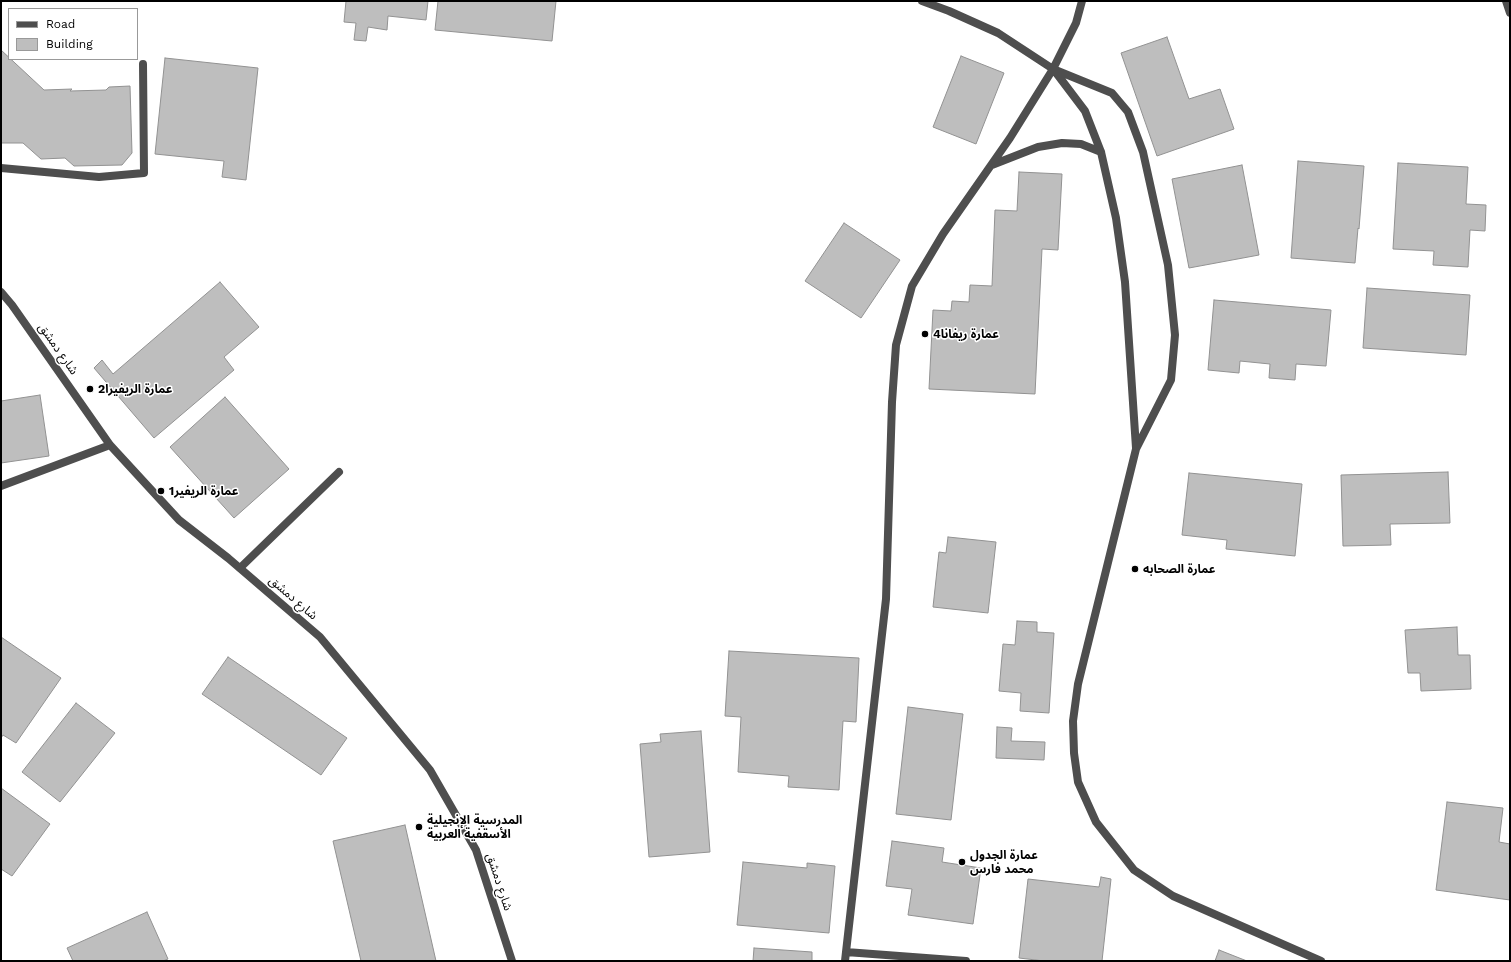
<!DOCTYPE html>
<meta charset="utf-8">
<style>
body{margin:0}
#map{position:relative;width:1511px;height:962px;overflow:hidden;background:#fff;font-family:"Work Sans",sans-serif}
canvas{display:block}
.frame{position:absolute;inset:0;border:2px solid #000;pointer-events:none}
.legend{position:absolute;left:8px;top:8px;width:130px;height:52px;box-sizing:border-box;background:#fff;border:1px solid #999;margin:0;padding:5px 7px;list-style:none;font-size:12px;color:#000}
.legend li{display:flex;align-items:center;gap:8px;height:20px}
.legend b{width:20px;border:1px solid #999}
</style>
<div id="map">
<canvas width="1511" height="962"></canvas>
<div class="frame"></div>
<ul class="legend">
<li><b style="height:5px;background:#4e4e4e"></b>Road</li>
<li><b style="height:11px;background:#bebebe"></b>Building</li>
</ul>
</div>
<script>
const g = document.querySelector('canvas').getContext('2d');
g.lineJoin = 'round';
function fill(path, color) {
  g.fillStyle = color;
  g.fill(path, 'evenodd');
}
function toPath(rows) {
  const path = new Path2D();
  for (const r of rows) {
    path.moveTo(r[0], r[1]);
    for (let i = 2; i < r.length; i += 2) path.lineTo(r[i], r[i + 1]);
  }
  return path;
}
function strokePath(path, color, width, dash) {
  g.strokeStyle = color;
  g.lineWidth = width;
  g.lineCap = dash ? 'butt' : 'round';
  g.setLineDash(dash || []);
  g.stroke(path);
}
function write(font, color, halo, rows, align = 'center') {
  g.font = font + ' "Work Sans","Noto Sans Arabic",sans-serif';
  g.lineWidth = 3;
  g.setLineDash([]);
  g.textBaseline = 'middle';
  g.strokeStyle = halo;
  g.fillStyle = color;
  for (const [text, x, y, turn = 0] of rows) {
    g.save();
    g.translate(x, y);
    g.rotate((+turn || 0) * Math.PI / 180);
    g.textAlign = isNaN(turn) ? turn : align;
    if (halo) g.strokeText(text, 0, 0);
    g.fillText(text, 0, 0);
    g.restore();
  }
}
const building = toPath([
 [346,1,428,1,426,20,388,16,387,30,368,27,366,41,354,40,356,23,344,22,346,1],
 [438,1,556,1,552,41,435,30,438,1],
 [1167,37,1189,99,1220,89,1234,129,1157,156,1121,53,1167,37],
 [1,50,44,90,72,89,70,91,106,90,109,87,130,86,132,153,122,165,74,166,65,158,41,159,23,143,1,143,1,50],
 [961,56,1004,73,976,144,933,127,961,56],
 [165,58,258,68,246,180,222,177,224,161,155,154,165,58],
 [1298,161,1364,166,1359,229,1358,228,1355,263,1291,258,1298,161],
 [1398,163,1468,167,1466,204,1486,205,1485,231,1470,230,1468,267,1433,265,1434,251,1393,249,1398,163],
 [1242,165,1259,255,1189,268,1172,179,1242,165],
 [1019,172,1062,174,1058,250,1042,249,1035,394,929,389,933,310,951,311,952,301,969,302,970,285,992,286,995,210,1017,211,1019,172],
 [844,223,900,260,861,318,805,281,844,223],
 [220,282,259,327,224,357,234,370,154,438,94,368,102,360,113,374,220,282],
 [1367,288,1470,295,1466,355,1363,348,1367,288],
 [1214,300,1331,310,1326,366,1296,364,1295,380,1269,378,1270,364,1240,361,1239,373,1208,370,1214,300],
 [40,395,49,456,1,463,1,401,40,395],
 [225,397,289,469,234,518,170,447,225,397],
 [1448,472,1450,523,1390,524,1391,545,1343,546,1341,475,1448,472],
 [1189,473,1302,484,1295,556,1226,549,1227,540,1182,535,1189,473],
 [948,537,996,542,988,613,933,607,939,552,946,553,948,537],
 [1017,621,1037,622,1037,632,1054,633,1049,713,1020,711,1021,693,999,691,1003,644,1015,645,1017,621],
 [1457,627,1458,655,1470,655,1471,689,1421,691,1420,673,1408,673,1405,630,1457,627],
 [1,637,61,678,16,743,3,735,1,738,1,637],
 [729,651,859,658,856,722,843,721,839,790,788,787,789,776,738,772,741,717,725,716,729,651],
 [228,657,347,738,321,775,202,694,228,657],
 [76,703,115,733,60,802,22,772,76,703],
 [908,707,963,714,951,820,896,814,908,707],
 [997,727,1012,728,1011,741,1045,742,1044,760,996,758,997,727],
 [701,731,710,852,649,857,640,744,661,742,660,734,701,731],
 [1,788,50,824,12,876,1,869,1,788],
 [1447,802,1503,808,1499,842,1510,844,1510,900,1436,890,1447,802],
 [405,825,436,961,361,961,333,841,405,825],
 [892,841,944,848,942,862,981,868,973,924,908,915,912,889,886,886,892,841],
 [743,862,807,868,807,863,835,866,829,933,737,925,743,862],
 [1101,877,1111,879,1102,961,1044,961,1019,958,1028,879,1099,887,1101,877],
 [147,912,168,959,163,961,73,961,67,948,147,912],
 [754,948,812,952,812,961,753,961,754,948],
 [1219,950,1247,961,1215,961,1219,950]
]);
const lane = toPath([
 [1,168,99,177,144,173,143,64],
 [240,568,339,472]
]);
const street = toPath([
 [922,1,949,11,998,33,1053,69,1112,93,1128,112,1143,152,1168,265,1175,335,1171,380,1136,449,1078,684,1073,721,1074,753,1078,782,1096,822,1134,870,1173,896,1321,961],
 [1506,1,1510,13],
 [1054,70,1085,111,1101,152,1116,218,1125,282,1136,448],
 [992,165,1038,147,1062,143,1081,144,1101,152],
 [1,292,12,305,110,445,179,520,228,558,320,637,430,770,476,850,512,961],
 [1,486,110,445],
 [846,952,886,599,892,402,896,345,912,286,943,234,1010,138,1053,69,1076,23,1082,1],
 [845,961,846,952,966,961]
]);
const markers = [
 [925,334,4,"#000"],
 [90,389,4,"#000"],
 [161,491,4,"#000"],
 [1135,569,4,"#000"],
 [419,827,4,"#000"],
 [962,862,4,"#000"]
];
const poiNames = [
 ["عمارة ريفانا4",933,334],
 ["عمارة الريفيرا2",98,389],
 ["عمارة الريفير1",169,491],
 ["عمارة الصحابه",1143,569],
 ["المدرسية الإنجيلية",427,820],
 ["الأسقفية العربية",427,834],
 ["عمارة الجدول",970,855],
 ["محمد فارس",970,869]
];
const streetNames = [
 ["شارع دمشق",58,349,55],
 ["شارع دمشق",293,598,41],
 ["شارع دمشق",499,882,72]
];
fill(building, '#bebebe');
strokePath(building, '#929292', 1);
strokePath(lane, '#4e4e4e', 8);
strokePath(street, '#4e4e4e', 8);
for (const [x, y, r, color] of markers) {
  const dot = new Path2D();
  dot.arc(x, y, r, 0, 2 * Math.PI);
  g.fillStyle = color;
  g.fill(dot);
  strokePath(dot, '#fff', 1.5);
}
write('bold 12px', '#000', '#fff', poiNames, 'left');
write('12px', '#000', '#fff', streetNames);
</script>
